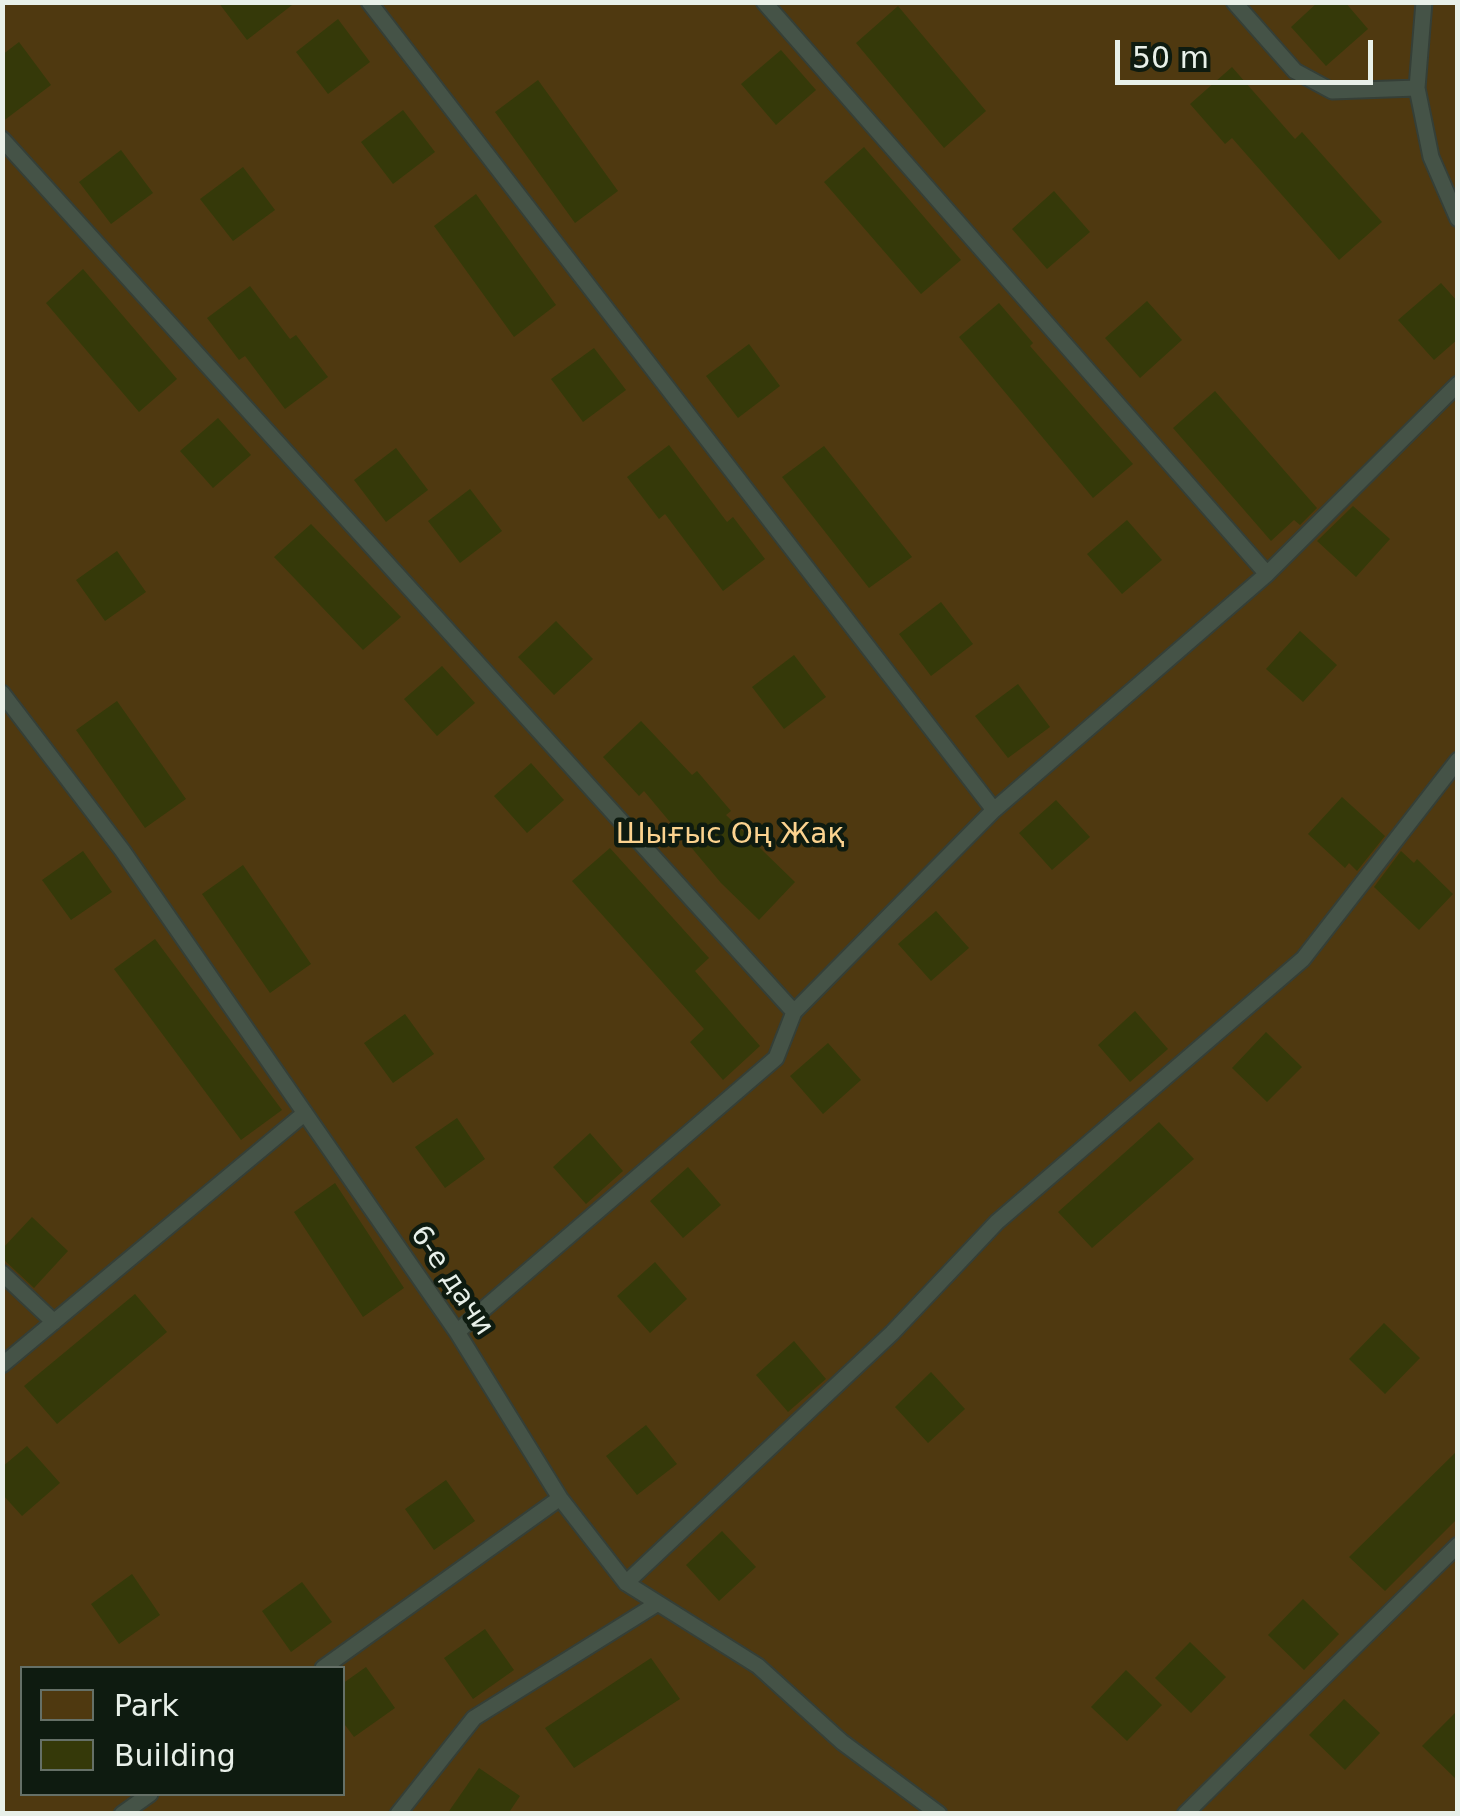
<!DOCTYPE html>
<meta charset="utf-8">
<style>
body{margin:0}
#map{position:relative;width:1460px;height:1816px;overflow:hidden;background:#172419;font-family:"DejaVu Sans",sans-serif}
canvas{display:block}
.frame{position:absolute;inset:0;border:5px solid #e8f0e9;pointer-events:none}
.legend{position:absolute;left:20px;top:1666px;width:325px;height:130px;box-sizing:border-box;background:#0e1b10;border:2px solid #657067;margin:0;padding:12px 18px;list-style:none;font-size:30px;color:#e8f0e9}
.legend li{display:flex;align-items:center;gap:20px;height:50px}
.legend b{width:50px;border:2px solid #657067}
.scale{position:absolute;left:1115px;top:40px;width:258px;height:45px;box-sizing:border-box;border:5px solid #e8f0e9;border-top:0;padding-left:12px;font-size:30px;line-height:35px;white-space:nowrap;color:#e8f0e9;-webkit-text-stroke:8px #0e1b10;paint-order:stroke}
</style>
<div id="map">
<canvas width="1460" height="1816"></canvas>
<div class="frame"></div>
<ul class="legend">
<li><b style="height:28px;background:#4f3910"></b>Park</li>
<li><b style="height:28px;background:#353909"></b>Building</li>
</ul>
<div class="scale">50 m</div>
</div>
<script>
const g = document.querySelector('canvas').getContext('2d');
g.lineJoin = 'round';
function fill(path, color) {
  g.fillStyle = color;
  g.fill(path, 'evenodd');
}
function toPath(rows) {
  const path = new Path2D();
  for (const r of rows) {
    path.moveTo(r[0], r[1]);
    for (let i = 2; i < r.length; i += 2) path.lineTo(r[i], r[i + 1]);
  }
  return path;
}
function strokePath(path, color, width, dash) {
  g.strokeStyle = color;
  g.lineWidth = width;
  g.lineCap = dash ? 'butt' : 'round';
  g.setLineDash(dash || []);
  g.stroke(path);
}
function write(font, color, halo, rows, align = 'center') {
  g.font = font + ' "DejaVu Sans",sans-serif';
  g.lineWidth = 9;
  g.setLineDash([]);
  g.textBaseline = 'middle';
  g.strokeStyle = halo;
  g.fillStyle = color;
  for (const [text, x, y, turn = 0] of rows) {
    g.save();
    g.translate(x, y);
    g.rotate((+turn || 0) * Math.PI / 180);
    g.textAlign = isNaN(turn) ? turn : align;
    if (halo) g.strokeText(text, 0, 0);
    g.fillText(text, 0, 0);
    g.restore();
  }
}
const green = toPath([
 [3,3,1457,3,1457,1813,3,1814],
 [22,1668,342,1668,342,1794,22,1794]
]);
const building = toPath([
 [218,2,296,2,247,40],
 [1318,2,1345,2,1368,29,1326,66,1291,27],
 [898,6,986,111,944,148,856,43],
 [338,19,370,62,328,94,296,52],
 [19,42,51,85,2,122,2,55],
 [781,50,816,90,776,125,741,84],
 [1232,67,1295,139,1302,132,1382,222,1339,260,1232,138,1225,144,1190,104],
 [538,80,618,191,575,223,495,112],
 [403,110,435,152,393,184,361,142],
 [864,147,961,260,921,294,824,182],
 [121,150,153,193,111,224,79,182],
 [243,167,275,210,233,241,200,199],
 [1054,191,1090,232,1047,269,1012,229],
 [476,194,556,305,514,337,434,226],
 [83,269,177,379,139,412,46,303],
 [1441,283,1458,302,1458,339,1434,360,1398,320],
 [250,286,290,339,296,335,328,377,285,409,245,356,239,360,207,318],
 [1147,301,1182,340,1140,378,1105,338],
 [999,303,1033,343,1030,346,1133,464,1093,498,959,337],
 [749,344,780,386,738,418,706,376],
 [594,348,626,390,583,422,551,379],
 [1215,391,1317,508,1300,525,1294,520,1271,541,1173,428],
 [218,418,251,455,213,488,180,451],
 [669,445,727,522,733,517,765,559,723,591,665,514,659,519,627,477],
 [824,446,912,557,869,588,782,477],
 [396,448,428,490,386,522,354,480],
 [470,489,502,531,460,563,428,521],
 [1353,506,1390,539,1356,577,1317,541],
 [1127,520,1162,560,1122,594,1087,554],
 [311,524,401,617,363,650,274,557],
 [117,551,146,592,105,621,76,580],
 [941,602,973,644,931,676,899,634],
 [556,621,593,659,554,695,518,657],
 [1300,631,1337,665,1303,702,1266,669],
 [794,655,826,697,784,729,752,687],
 [442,666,475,703,437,736,404,699],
 [1018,684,1050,727,1008,758,975,716],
 [117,701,186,799,145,828,76,730],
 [641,721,692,775,697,771,731,811,726,815,795,882,759,920,721,883,644,791,639,796,603,757],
 [531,763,564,800,527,833,494,796],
 [1342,797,1385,836,1357,871,1349,863,1345,868,1308,834],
 [1056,800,1090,837,1052,870,1019,833],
 [610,848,709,958,695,971,760,1046,723,1080,690,1042,704,1029,572,881],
 [83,851,112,892,71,920,42,880],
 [1401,851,1414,863,1417,859,1453,894,1419,930,1374,887],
 [243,865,311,964,270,993,202,894],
 [936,911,969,948,931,981,898,944],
 [155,939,282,1110,241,1140,114,969],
 [1135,1011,1168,1049,1130,1082,1098,1045],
 [405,1014,434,1054,393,1083,364,1043],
 [1266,1032,1302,1067,1267,1102,1232,1068],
 [828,1043,861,1080,823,1114,790,1076],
 [457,1118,485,1159,445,1188,415,1147],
 [1159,1122,1194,1159,1092,1248,1058,1212],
 [590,1133,623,1171,586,1204,553,1167],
 [688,1167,721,1205,683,1238,650,1201],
 [335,1183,404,1288,363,1317,294,1212],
 [32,1217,68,1251,34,1288,2,1258,2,1249],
 [655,1262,687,1299,650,1333,617,1296],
 [135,1294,167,1332,57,1424,24,1386],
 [1384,1323,1420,1358,1385,1394,1349,1359],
 [794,1341,826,1379,788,1412,756,1375],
 [931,1372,965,1409,928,1443,895,1407],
 [646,1425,677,1464,637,1495,606,1456],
 [27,1446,60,1483,22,1516,2,1494,2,1467],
 [1458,1450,1458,1518,1385,1591,1349,1557],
 [446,1480,475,1521,434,1550,405,1509],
 [722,1531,756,1567,719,1601,686,1565],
 [132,1574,160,1615,119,1644,91,1604],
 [302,1582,332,1622,291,1652,262,1611],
 [1303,1599,1339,1634,1304,1670,1268,1635],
 [485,1629,514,1670,473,1699,444,1658],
 [1190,1642,1226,1677,1191,1713,1155,1678],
 [651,1658,680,1699,574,1768,545,1728],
 [366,1667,395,1708,354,1737,342,1721,342,1684],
 [1126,1670,1162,1705,1127,1741,1091,1707],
 [1344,1699,1380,1733,1345,1770,1309,1735],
 [1458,1710,1458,1781,1422,1746],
 [479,1768,520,1796,508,1814,447,1814]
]);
const lane = toPath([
 [369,2,994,810],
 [1234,2,1295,71,1332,91,1417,88],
 [1424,2,1417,88,1431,157,1458,219],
 [2,139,794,1012],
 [1267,574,1458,384],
 [2,693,122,850,457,1332,560,1498,626,1583,758,1666,842,1742,939,1814],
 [2,1273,54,1322],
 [457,1332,776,1058,794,1012,994,810,1267,574,764,2],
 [2,1365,305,1113],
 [626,1583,892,1333,997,1222,1303,959,1458,760],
 [323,1668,560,1498],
 [122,1814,150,1794],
 [398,1814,474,1718,655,1605],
 [1185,1814,1458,1545]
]);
const parkNames = [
 ["Шығыс Оң Жақ",730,836]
];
const streetNames = [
 ["6-е дачи",451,1281,56]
];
fill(green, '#4f3910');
fill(building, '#353909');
strokePath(lane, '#353f37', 19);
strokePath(lane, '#455347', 15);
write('28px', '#fcd38f', '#0e1b10', parkNames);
write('28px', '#e8f0e9', '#0e1b10', streetNames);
</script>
